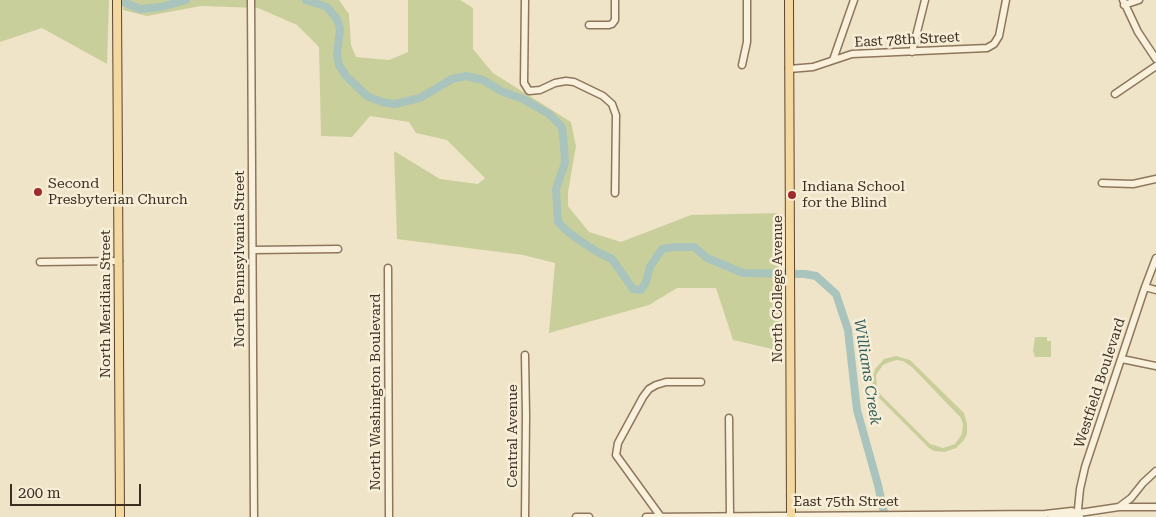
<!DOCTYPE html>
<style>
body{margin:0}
#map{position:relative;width:1156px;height:517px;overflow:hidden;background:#f0e4c8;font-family:"Roboto Serif",serif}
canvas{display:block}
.scale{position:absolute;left:10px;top:484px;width:131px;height:22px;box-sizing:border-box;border:2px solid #3d2e20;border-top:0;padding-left:6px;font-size:15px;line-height:18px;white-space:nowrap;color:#3d2e20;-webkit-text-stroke:4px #f7eed8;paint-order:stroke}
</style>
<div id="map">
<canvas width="1156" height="517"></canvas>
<div class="scale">200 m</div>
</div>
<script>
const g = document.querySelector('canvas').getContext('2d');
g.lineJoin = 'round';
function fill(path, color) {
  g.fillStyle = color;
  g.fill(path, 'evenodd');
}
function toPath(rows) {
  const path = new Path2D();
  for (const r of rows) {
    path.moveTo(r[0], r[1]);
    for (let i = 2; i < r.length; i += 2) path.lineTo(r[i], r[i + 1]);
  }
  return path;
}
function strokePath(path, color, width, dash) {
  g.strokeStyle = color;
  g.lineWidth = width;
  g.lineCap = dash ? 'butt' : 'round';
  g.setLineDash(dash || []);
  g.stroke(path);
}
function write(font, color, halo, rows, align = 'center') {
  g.font = font + ' "Roboto Serif",serif';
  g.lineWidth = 5;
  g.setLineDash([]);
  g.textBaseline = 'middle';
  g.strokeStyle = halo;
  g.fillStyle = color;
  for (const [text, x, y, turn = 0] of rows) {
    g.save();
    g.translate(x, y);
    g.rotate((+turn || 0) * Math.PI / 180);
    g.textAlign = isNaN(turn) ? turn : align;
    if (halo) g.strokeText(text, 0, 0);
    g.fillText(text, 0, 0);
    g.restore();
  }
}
const green = toPath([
 [0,0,109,0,107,64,42,28,0,42],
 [123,0,339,0,349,14,351,45,356,57,389,60,408,52,408,0,460,0,473,8,473,49,493,73,571,122,576,146,568,192,568,206,589,232,621,242,691,215,781,213,781,351,733,340,716,288,677,288,649,305,549,333,555,263,523,255,397,239,394,151,440,179,478,184,485,178,447,140,416,133,409,122,370,116,352,137,321,136,319,47,297,25,258,8,201,6,147,16,123,10],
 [1035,337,1047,337,1047,341,1051,341,1051,357,1035,357,1033,351],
 [896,356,910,360,964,413,967,424,967,434,964,440,956,448,945,452,934,451,929,448,874,393,872,381,875,369,884,359],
 [897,360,903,361,912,367,961,418,963,424,962,434,955,444,943,448,930,444,881,395,877,389,876,375,883,365,890,362]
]);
const river = toPath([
 [118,0,140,9,161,7,186,0],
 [306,0,327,7,337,19,340,29,337,56,339,65,346,76,367,96,382,102,395,104,420,98,452,79,466,76,483,80,501,91,523,99,549,114,562,127,564,146,565,163,556,189,558,222,568,232,582,242,599,253,612,259,633,289,641,290,646,282,650,267,662,249,675,247,694,247,707,258,743,273,805,274,816,276,836,294,848,330,857,410,878,485,885,517]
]);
const minor = toPath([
 [251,0,254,517],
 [525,0,524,83,529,91,540,90,555,83,566,81,574,82,603,96,612,104,616,115,615,193],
 [1123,0,1138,32,1156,59],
 [1124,5,1139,0],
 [589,25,609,25,612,24,615,20,615,0],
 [912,52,925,0],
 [833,60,854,0],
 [742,65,747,42,747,0],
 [789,69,813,67,852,54,987,48,994,44,999,36,1006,0],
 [1115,94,1156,66],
 [1102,183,1133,184,1156,179],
 [253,250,338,249],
 [40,262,119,261],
 [388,268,389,517],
 [1145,287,1156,290],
 [525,355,526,416,525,517],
 [1122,359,1156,366],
 [729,418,730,516],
 [1120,507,1156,507],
 [1051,515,1073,517,1079,513,1119,507,1131,498,1143,483,1156,471],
 [576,517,589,517],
 [646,517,1045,514,1072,511,1076,514],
 [661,517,616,455,618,443,643,397,649,389,656,385,666,382,701,382],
 [1080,517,1078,509,1080,489,1085,467,1145,287,1156,258]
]);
const major = toPath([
 [117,0,120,517],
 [789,0,791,517]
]);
const markers = [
 [38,192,5,"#9e2a2b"],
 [792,195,5,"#9e2a2b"]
];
const streetNames = [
 ["East 78th Street",907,40,-3],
 ["North Pennsylvania Street",240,259,-90],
 ["North College Avenue",778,289,-90],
 ["North Meridian Street",106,304,-90],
 ["Westfield Boulevard",1100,383,-72],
 ["North Washington Boulevard",376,392,-90],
 ["Central Avenue",513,436,-90],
 ["East 75th Street",846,502]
];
const poiNames = [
 ["Second",48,184],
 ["Presbyterian Church",48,200],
 ["Indiana School",802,187],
 ["for the Blind",802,203]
];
const waterNames = [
 ["Williams Creek",867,372,81]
];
fill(green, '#c9cf9b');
strokePath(river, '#a9c4bc', 8);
strokePath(minor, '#8d765c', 9);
strokePath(major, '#5b4430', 10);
strokePath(minor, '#faf1dc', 6);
strokePath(major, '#f3d9a0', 8);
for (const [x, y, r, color] of markers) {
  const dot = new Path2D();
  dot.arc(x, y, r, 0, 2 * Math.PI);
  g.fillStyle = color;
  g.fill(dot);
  strokePath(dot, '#f7eed8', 2);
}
write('14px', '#3d2e20', '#f7eed8', streetNames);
write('14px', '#3d2e20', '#f7eed8', poiNames, 'left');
write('italic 15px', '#2f5d5a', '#f7eed8', waterNames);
</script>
